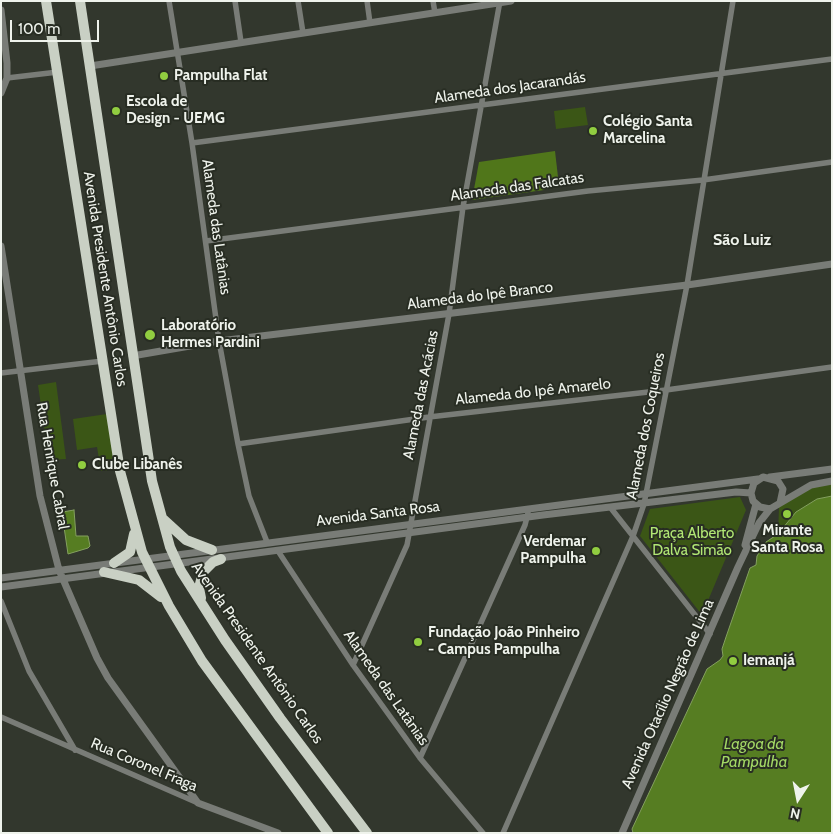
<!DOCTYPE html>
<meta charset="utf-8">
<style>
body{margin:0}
#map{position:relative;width:833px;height:834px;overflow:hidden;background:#32372d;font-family:Cabin,sans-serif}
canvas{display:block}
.frame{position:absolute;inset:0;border:2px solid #eff3ec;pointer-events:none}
.north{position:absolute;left:773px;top:774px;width:50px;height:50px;-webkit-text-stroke:4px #282d23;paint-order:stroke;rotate:191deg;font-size:14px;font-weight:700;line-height:20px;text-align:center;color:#eff3ec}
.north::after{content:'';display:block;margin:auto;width:18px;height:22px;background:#eff3ec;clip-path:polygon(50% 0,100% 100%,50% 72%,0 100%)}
.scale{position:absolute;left:10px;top:20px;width:89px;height:22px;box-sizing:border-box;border:2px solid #eff3ec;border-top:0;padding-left:6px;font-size:15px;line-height:18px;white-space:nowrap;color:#eff3ec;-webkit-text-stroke:4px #282d23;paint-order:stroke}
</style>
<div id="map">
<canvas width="833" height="834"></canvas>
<div class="frame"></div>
<div class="north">N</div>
<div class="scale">100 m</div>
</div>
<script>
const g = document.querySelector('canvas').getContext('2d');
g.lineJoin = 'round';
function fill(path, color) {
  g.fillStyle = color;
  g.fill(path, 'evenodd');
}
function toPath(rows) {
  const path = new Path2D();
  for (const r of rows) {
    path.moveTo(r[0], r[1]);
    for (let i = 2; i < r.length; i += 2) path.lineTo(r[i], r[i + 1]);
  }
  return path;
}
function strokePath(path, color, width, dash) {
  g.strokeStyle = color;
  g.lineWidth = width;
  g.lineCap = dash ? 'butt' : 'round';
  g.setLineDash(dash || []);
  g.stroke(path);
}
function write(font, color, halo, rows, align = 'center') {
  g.font = font + ' Cabin,sans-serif';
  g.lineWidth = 4;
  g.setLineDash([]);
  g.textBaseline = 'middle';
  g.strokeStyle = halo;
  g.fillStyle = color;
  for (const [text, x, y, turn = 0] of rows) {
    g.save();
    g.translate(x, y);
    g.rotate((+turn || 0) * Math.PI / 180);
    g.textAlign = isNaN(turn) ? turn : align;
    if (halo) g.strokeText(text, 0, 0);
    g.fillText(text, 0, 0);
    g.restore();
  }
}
const green = toPath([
 [585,107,588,125,556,129,554,111],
 [56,382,66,459,49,460,38,385],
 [107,414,116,470,101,471,97,447,77,450,73,419],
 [832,481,832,496,817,499,796,512,778,534,779,507,794,493],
 [740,497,746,510,702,615,640,536,650,509]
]);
const forest = toPath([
 [555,151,558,177,544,190,472,200,479,162]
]);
const water = toPath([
 [832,496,832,833,633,833,632,829,707,669,720,660,723,656,722,649,726,637,750,568,756,565,757,556,766,542,778,534,796,512,817,499,832,496],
 [74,510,76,536,88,536,90,546,88,548,68,554,64,527,60,528,57,513,74,510]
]);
const minor = toPath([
 [169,1,192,143,219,341,238,444,249,496,267,542],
 [235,1,241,42],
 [298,1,303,33],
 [367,1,370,23],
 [433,1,435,13],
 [7,78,58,72],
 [192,143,832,59],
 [206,241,588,191,703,180,832,162],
 [1,373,103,361],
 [238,444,429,417,666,390,832,367],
 [610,507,710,634],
 [278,551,353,665,420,758,483,833],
 [1,601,29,671,75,750],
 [353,665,407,545,449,314,463,207,500,1],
 [1,717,198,803],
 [420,758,525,525,528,513],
 [503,833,633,536,644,504,687,285,733,1]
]);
const tertiary = toPath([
 [1,10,7,63,7,78,1,93],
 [90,66,511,1],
 [1,246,40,496,59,570,97,658,108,678,198,803,278,833],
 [132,356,219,341,687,285,832,264],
 [770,477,832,469],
 [780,503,783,489,778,481,763,477,754,483,751,493,753,501,760,507,770,509,811,485,832,481],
 [745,545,756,504],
 [1,578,758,479],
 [1,587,543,515,736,492,751,493],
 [622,833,738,567,759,523,770,509]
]);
const trunk = toPath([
 [46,1,120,471,142,552,169,606,202,661,328,833],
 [80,1,152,481,170,547,181,571,225,640,280,718,367,833],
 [163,519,186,540,212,550],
 [114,563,130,552,134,534],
 [104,572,139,580,161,597],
 [201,598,199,588,203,572,213,562,221,559]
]);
const markers = [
 [164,76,5,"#91cd40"],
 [116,111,5,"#91cd40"],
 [593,131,5,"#91cd40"],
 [150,335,6,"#91cd40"],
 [82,465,5,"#91cd40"],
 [787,514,5,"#91cd40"],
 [596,551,5,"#91cd40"],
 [418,642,5,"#91cd40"],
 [733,661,5,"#91cd40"]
];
const poiNames = [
 ["Pampulha Flat",174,76],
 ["Escola de",126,102],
 ["Design - UEMG",126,119],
 ["Colégio Santa",603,122],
 ["Marcelina",603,139],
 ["Laboratório",161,326],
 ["Hermes Pardini",161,343],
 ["Clube Libanês",92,465],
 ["Mirante",787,531,"center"],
 ["Santa Rosa",787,548,"center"],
 ["Verdemar",586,542,"right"],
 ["Pampulha",586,559,"right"],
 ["Fundação João Pinheiro",428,633],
 ["- Campus Pampulha",428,650],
 ["Iemanjá",743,661]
];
const streetNames = [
 ["Alameda dos Jacarandás",510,88,-8],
 ["Alameda das Falcatas",517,187,-8],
 ["Alameda das Latânias",216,227,82],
 ["Avenida Presidente Antônio Carlos",105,279,81],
 ["Alameda do Ipê Branco",480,296,-7],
 ["Alameda do Ipê Amarelo",533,392,-6],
 ["Alameda das Acácias",421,395,-79],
 ["Alameda dos Coqueiros",646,426,-79],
 ["Rua Henrique Cabral",52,466,80],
 ["Avenida Santa Rosa",378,514,-7],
 ["Avenida Presidente Antônio Carlos",257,653,55],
 ["Alameda das Latânias",386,688,55],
 ["Avenida Otacílio Negrão de Lima",668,694,-66],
 ["Rua Coronel Fraga",144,765,23]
];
const parkNames = [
 ["Praça Alberto",692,534],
 ["Dalva Simão",692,551]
];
const neighbourhoodNames = [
 ["São Luiz",742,240]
];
const waterNames = [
 ["Lagoa da",754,744],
 ["Pampulha",754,762]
];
fill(green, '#3b5616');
fill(forest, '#50761a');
fill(water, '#567d22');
strokePath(water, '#84a05f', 1);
strokePath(minor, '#797c77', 5.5);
strokePath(tertiary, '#797c77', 7);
strokePath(trunk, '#c9d0c4', 10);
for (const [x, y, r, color] of markers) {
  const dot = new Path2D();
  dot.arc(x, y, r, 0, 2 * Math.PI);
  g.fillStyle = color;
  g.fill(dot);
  strokePath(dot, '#282d23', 2);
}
write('bold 15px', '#eff3ec', '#282d23', poiNames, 'left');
write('15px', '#eff3ec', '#282d23', streetNames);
write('15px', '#b1e774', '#282d23', parkNames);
write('bold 16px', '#eff3ec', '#282d23', neighbourhoodNames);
write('italic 16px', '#a3d865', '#282d23', waterNames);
</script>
